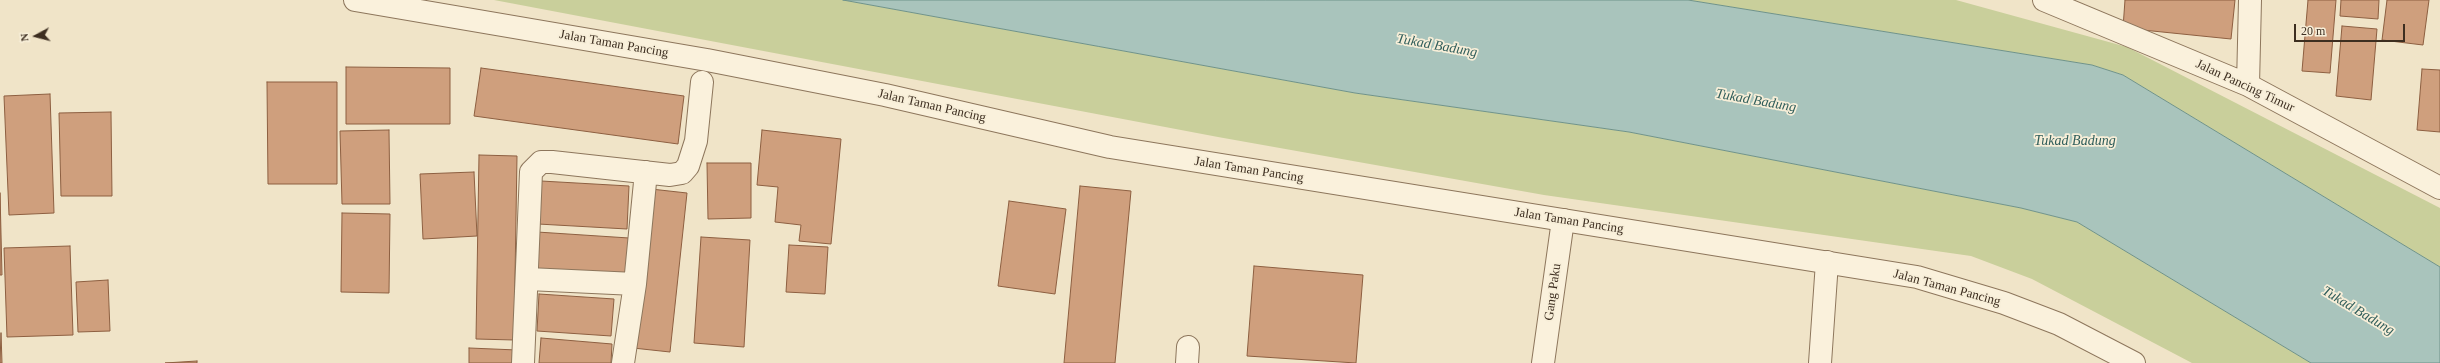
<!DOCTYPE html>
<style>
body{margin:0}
#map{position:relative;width:2440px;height:363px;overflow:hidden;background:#f0e4c8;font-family:Georgia,serif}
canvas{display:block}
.north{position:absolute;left:16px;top:16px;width:40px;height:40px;-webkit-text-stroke:3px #f7eed8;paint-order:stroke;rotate:263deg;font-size:11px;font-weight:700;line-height:16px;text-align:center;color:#3d2e20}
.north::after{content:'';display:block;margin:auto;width:14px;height:18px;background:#3d2e20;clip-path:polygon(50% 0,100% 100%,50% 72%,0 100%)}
.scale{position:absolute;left:2294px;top:24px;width:111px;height:18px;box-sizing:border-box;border:2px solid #3d2e20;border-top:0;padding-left:5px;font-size:12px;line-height:14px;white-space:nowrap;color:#3d2e20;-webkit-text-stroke:3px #f7eed8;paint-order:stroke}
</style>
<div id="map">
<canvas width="2440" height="363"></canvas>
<div class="north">N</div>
<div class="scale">20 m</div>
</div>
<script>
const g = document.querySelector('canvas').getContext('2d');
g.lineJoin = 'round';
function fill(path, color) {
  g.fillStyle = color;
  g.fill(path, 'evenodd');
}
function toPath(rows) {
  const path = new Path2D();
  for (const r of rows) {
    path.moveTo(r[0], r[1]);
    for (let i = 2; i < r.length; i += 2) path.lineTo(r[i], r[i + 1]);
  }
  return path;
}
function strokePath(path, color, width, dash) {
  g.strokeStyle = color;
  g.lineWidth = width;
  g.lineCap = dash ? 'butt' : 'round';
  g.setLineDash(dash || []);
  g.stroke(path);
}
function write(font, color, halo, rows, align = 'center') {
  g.font = font + ' Georgia,serif';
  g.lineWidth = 3.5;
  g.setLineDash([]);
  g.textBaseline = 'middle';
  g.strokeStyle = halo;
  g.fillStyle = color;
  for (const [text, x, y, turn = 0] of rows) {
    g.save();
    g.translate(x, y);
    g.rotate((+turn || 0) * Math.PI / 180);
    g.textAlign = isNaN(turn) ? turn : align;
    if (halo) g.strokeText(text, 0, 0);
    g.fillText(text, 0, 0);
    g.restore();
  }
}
const green = toPath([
 [494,0,843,0,1355,93,1629,132,2021,208,2077,222,2311,363,2192,363,2032,279,1971,256,1544,195,1218,137],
 [1688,0,1956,0,2127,47,2440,208,2440,267,2123,75,2092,65]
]);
const water = toPath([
 [843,0,1688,0,2092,65,2123,75,2440,267,2440,363,2311,363,2077,222,2021,208,1629,132,1355,93,843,0]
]);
const building = toPath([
 [2125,0,2235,0,2231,39,2123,28,2125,0],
 [2308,0,2336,0,2330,73,2302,71,2308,0],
 [2341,0,2379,0,2378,19,2340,16,2341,0],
 [2387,0,2429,0,2423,45,2382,40,2387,0],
 [2342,26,2377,29,2371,100,2336,96,2342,26],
 [346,67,450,68,450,124,346,124,346,67],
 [481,68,684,96,678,144,474,116,481,68],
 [2422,69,2440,70,2440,132,2417,130,2422,69],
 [267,82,337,82,337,184,268,184,267,82],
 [50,94,54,213,9,215,4,96,50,94],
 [111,112,112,196,61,196,59,113,111,112],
 [389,130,390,204,342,204,340,131,389,130],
 [762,130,841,139,831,244,799,241,801,225,775,222,778,187,757,185,762,130],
 [479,155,517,156,514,340,476,339,479,155],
 [707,163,751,163,751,218,708,219,707,163],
 [474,172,477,236,423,239,420,174,474,172],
 [541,181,629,186,627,229,538,224,541,181],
 [1080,186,1131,191,1115,363,1064,363,1080,186],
 [651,189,687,193,670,352,633,348,651,189],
 [0,193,2,275,0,275,0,193],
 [1009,201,1066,209,1055,294,998,286,1009,201],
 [342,213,390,214,389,293,341,292,342,213],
 [537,232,629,238,626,281,535,275,537,232],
 [701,237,750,240,744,347,694,343,701,237],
 [789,245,828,247,825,294,786,292,789,245],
 [70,246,73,335,7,337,4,248,70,246],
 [1254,266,1363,275,1356,363,1247,356,1254,266],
 [108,280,110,331,78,332,76,282,108,280],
 [539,294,614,299,611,336,537,331,539,294],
 [1,333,2,363,0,363,1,333],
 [541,338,612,344,611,363,539,363,541,338],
 [469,348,517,350,516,363,469,363,469,348],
 [197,361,197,363,165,363,197,361]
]);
const minor = toPath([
 [2044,0,2248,85,2440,188],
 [2248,85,2250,0],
 [528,279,635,284],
 [523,363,531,172,541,162,552,162,670,175,682,173,688,166,696,141,702,82],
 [623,363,635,284,646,172],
 [1187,363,1188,347],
 [1543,363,1563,220],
 [1820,363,1827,262]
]);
const tertiary = toPath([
 [355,0,707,60,885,95,1110,147,1917,277,2004,303,2059,324,2134,363]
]);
const streetNames = [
 ["Jalan Taman Pancing",614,44,10],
 ["Jalan Pancing Timur",2245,86,25],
 ["Jalan Taman Pancing",932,106,13],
 ["Jalan Taman Pancing",1249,170,9],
 ["Jalan Taman Pancing",1569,221,9],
 ["Jalan Taman Pancing",1947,288,15],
 ["Gang Paku",1553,292,-82]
];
const waterNames = [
 ["Tukad Badung",1437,46,10],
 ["Tukad Badung",1756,101,10],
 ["Tukad Badung",2075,141],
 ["Tukad Badung",2358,311,31]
];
fill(green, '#c9cf9b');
fill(water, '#a9c4bc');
strokePath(water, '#6f938a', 1);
fill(building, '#cf9f7d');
strokePath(building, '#8d5f41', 1);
strokePath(minor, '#8d765c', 24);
strokePath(tertiary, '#8d765c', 24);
strokePath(minor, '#faf1dc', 22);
strokePath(tertiary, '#faf1dc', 22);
write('13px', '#3d2e20', '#f7eed8', streetNames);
write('italic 14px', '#2f5d5a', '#f7eed8', waterNames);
</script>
